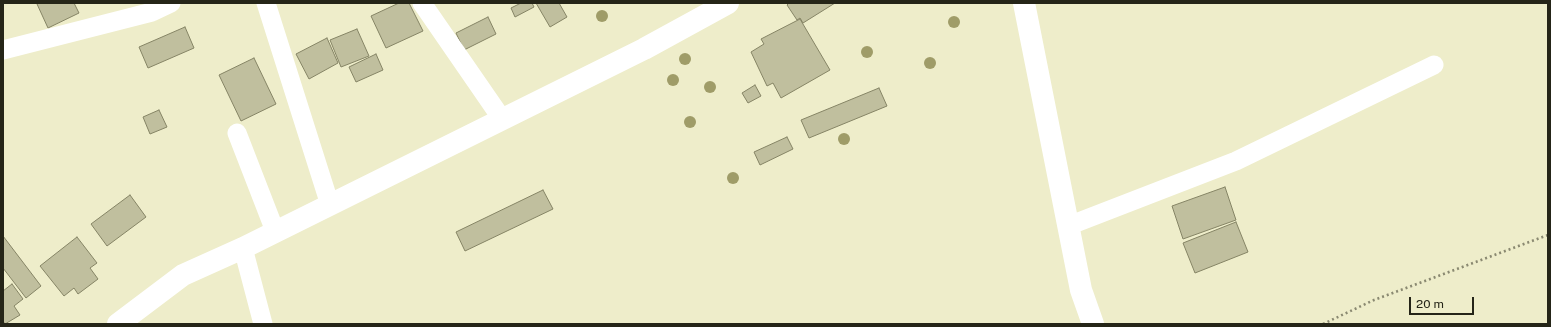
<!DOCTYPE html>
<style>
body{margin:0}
#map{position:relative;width:1551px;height:327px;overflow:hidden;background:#eeedca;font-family:"Public Sans",sans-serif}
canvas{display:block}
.frame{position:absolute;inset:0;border:4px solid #252518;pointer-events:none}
.scale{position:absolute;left:1409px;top:297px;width:65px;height:18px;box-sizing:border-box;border:2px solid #252518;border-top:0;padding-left:5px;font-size:12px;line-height:14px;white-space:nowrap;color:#252518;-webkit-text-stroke:3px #eeedca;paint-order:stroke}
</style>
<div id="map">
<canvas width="1551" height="327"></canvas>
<div class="frame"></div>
<div class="scale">20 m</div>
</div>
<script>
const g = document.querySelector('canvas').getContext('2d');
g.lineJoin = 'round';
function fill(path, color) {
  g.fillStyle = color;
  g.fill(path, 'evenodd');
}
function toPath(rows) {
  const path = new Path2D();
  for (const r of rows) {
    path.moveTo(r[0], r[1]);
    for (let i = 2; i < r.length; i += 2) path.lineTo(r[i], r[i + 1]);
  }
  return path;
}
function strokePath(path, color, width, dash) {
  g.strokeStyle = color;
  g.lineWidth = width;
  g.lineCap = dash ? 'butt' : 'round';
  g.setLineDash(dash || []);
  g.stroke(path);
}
const building = toPath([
 [39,3,74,3,79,13,48,28,37,4,39,3],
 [399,3,409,3,423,31,386,48,371,16,399,3],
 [521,3,532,3,534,7,515,17,511,8,521,3],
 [536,3,559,3,567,17,550,27,536,3],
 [789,3,835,3,803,23,800,18,797,20,787,5,789,3],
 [488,17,496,34,464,50,456,33,488,17],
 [800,19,830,70,781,98,773,83,767,86,751,52,764,44,761,39,800,19],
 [185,27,194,48,148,68,139,47,185,27],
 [357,29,369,56,341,67,330,40,357,29],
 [327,38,338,63,309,79,296,54,327,38],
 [376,54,383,70,356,82,349,67,376,54],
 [254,58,276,104,241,121,219,75,254,58],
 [755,85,761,96,748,103,742,93,755,85],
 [879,88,887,106,809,138,801,120,879,88],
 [159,110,167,127,150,134,143,117,159,110],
 [787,137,793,149,760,165,754,152,787,137],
 [1225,187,1236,220,1183,239,1172,206,1225,187],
 [543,190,553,209,465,251,456,232,543,190],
 [130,195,146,217,107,246,91,224,130,195],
 [1236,222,1248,252,1195,273,1183,243,1236,222],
 [3,236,41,286,26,298,3,268,3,236],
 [77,237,97,263,90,268,98,279,78,294,74,288,64,296,40,266,77,237],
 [12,284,23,299,14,306,20,315,5,324,3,321,3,291,12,284]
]);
const path = toPath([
 [1323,324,1374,300,1548,235]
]);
const minor = toPath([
 [266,3,330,205],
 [422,3,502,119],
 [3,50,152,12,171,3],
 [237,133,275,231],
 [1068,226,1236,161,1434,65],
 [243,248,263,324]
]);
const tertiary = toPath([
 [1024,3,1081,290,1093,324],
 [118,324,183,275,243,248,644,49,728,3]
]);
const trees = [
 [602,16],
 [954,22],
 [867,52],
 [685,59],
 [930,63],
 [673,80],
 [710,87],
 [690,122],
 [844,139],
 [733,178]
];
fill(building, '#c0bf9e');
strokePath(building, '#858465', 1);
strokePath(path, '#8a8971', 2.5, [2, 3]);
strokePath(minor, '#fff', 19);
strokePath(tertiary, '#fff', 22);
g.fillStyle = '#9f9c68';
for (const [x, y] of trees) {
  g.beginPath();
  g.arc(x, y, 6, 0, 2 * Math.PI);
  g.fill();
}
</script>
